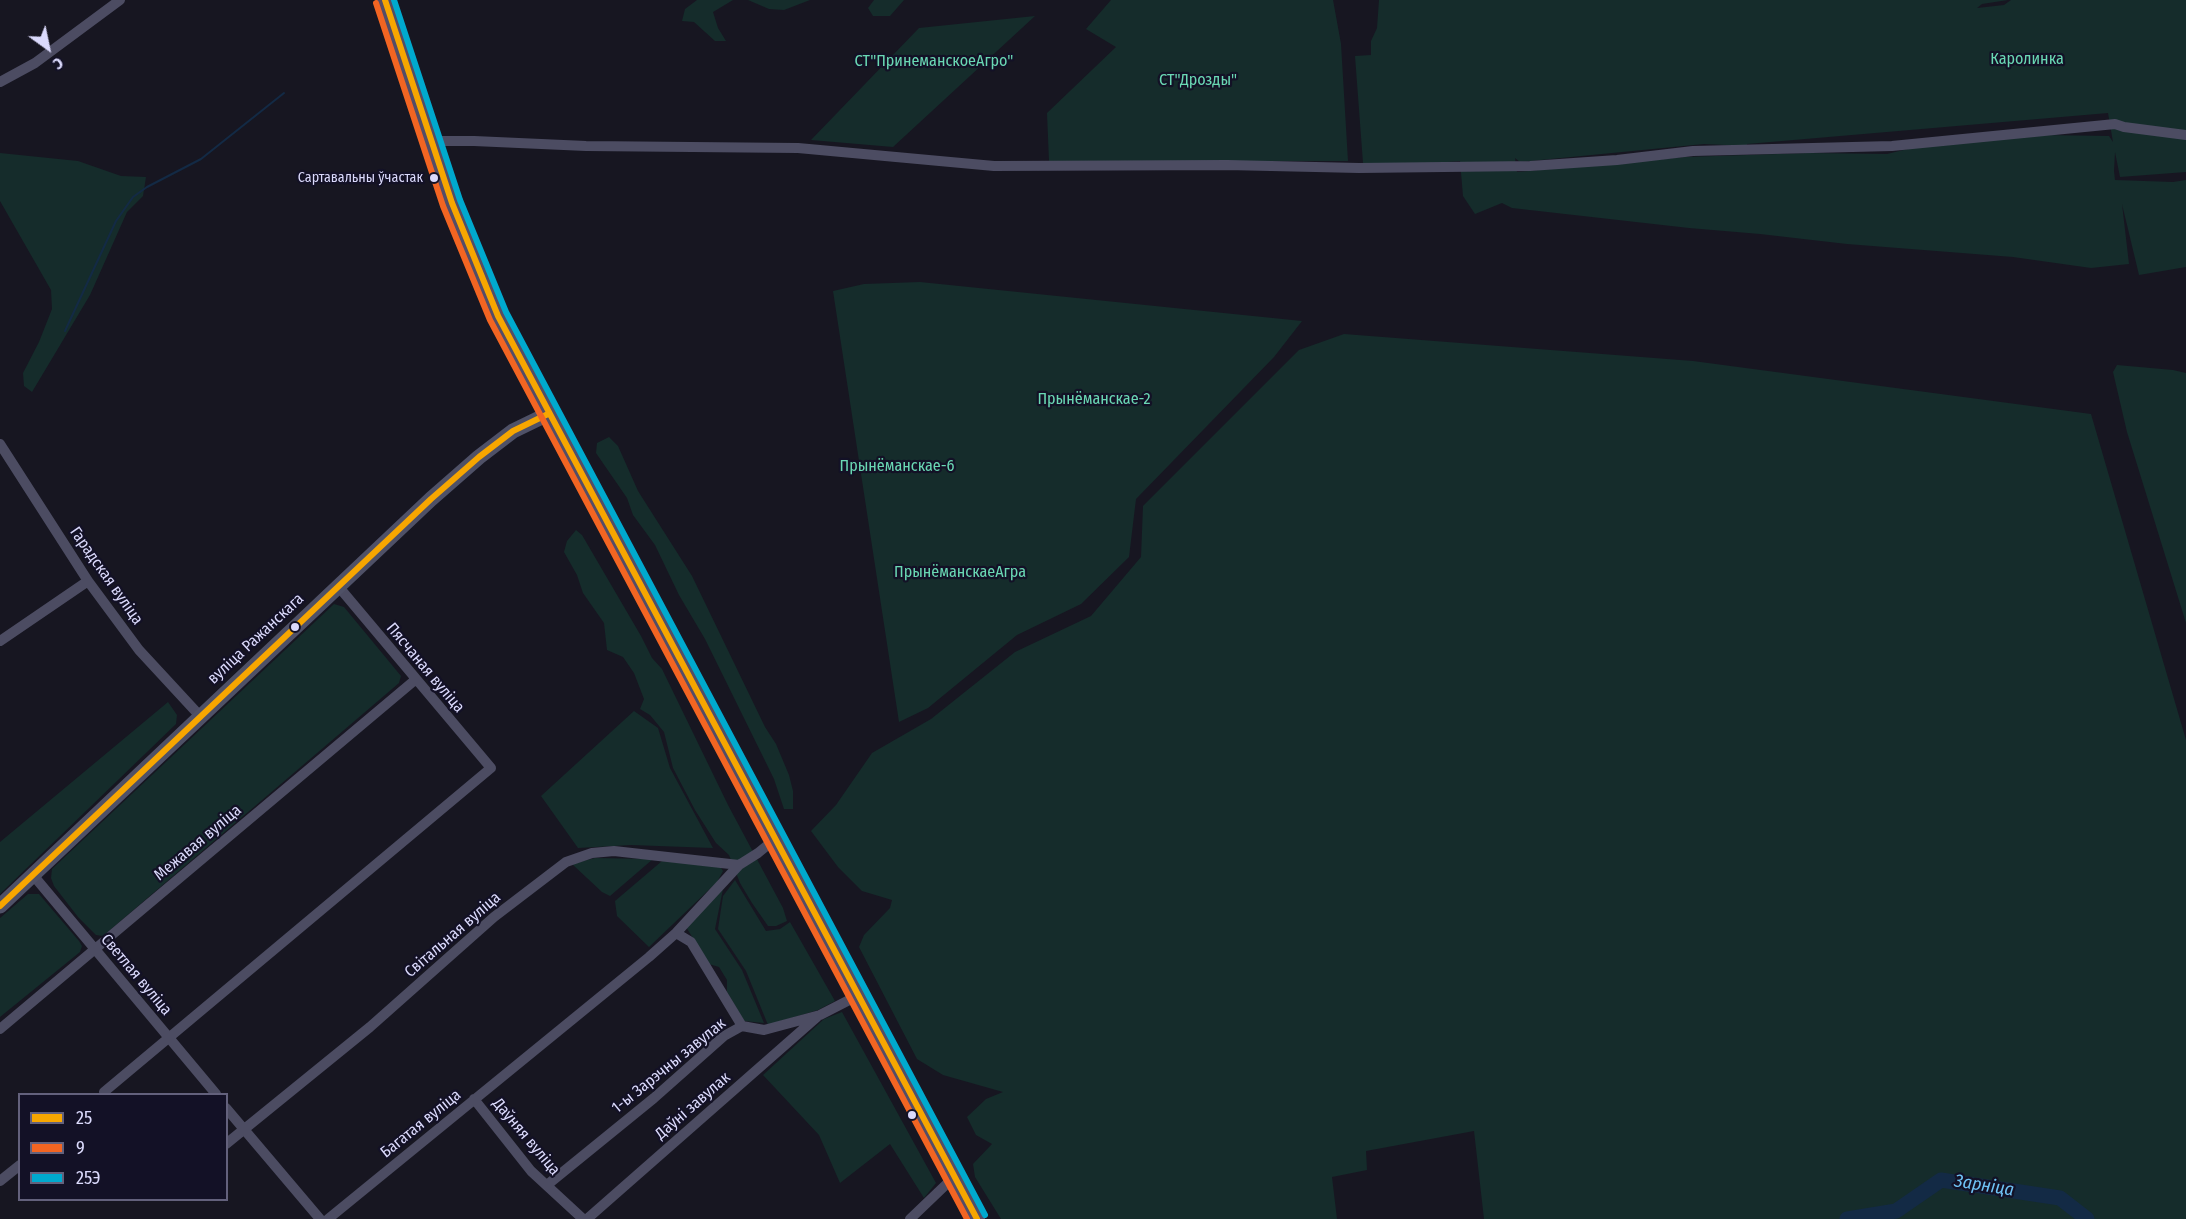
<!DOCTYPE html>
<meta charset="utf-8">
<style>
body{margin:0}
#map{position:relative;width:2186px;height:1219px;overflow:hidden;background:#171621;font-family:"Fira Sans Condensed",sans-serif}
canvas{display:block}
.legend{position:absolute;left:18px;top:1093px;width:210px;height:108px;box-sizing:border-box;background:#131126;border:2px solid #63617c;margin:0;padding:8px 10px;list-style:none;font-size:18px;color:#dbdafc}
.legend li{display:flex;align-items:center;gap:12px;height:30px}
.legend b{width:30px;border:2px solid #63617c}
.north{position:absolute;left:18px;top:18px;width:60px;height:60px;-webkit-text-stroke:4px #131126;paint-order:stroke;rotate:147deg;font-size:16px;font-weight:700;line-height:24px;text-align:center;color:#dbdafc}
.north::after{content:'';display:block;margin:auto;width:21px;height:27px;background:#dbdafc;clip-path:polygon(50% 0,100% 100%,50% 72%,0 100%)}
</style>
<div id="map">
<canvas width="2186" height="1219"></canvas>
<ul class="legend">
<li><b style="height:8px;background:#f7a600"></b>25</li>
<li><b style="height:8px;background:#f26522"></b>9</li>
<li><b style="height:8px;background:#00a9ce"></b>25Э</li>
</ul>
<div class="north">С</div>
</div>
<script>
const g = document.querySelector('canvas').getContext('2d');
g.lineJoin = 'round';
function fill(path, color) {
  g.fillStyle = color;
  g.fill(path, 'evenodd');
}
function toPath(rows) {
  const path = new Path2D();
  for (const r of rows) {
    path.moveTo(r[0], r[1]);
    for (let i = 2; i < r.length; i += 2) path.lineTo(r[i], r[i + 1]);
  }
  return path;
}
function strokePath(path, color, width, dash) {
  g.strokeStyle = color;
  g.lineWidth = width;
  g.lineCap = dash ? 'butt' : 'round';
  g.setLineDash(dash || []);
  g.stroke(path);
}
function write(font, color, halo, rows, align = 'center') {
  g.font = font + ' "Fira Sans Condensed",sans-serif';
  g.lineWidth = 4.5;
  g.setLineDash([]);
  g.textBaseline = 'middle';
  g.strokeStyle = halo;
  g.fillStyle = color;
  for (const [text, x, y, turn = 0] of rows) {
    g.save();
    g.translate(x, y);
    g.rotate((+turn || 0) * Math.PI / 180);
    g.textAlign = isNaN(turn) ? turn : align;
    if (halo) g.strokeText(text, 0, 0);
    g.fillText(text, 0, 0);
    g.restore();
  }
}
const green = toPath([
 [697,0,733,0,713,12,718,28,726,41,715,41,694,22,682,21,685,9],
 [748,0,810,0,784,10,769,9],
 [874,0,904,0,890,16,873,16,868,8],
 [1111,0,1333,0,1341,44,1348,161,1049,161,1047,113,1116,47,1086,29],
 [1379,0,2008,0,1982,4,1977,8,2004,5,2011,0,2186,0,2186,172,2120,177,2115,152,2114,171,2115,180,2173,182,2186,180,2186,267,2139,275,2122,204,2129,264,2091,268,2013,257,1847,244,1760,234,1689,228,1512,208,1502,203,1475,214,1463,196,1460,161,1435,163,1363,163,1355,56,1371,55,1371,41,1377,28],
 [2108,113,2113,142,2109,136,2042,135,1920,146,1887,154,1809,153,1685,157,1517,172,1515,158,1520,162,1704,144,1747,146,1747,144],
 [1035,16,893,147,811,140,919,28],
 [0,153,78,161,121,176,146,177,143,196,127,212,90,295,32,392,24,386,23,373,39,342,52,309,51,290,0,201],
 [920,282,1302,321,1274,357,1136,499,1129,557,1081,604,1017,635,928,708,899,722,833,291,864,284],
 [1344,334,1693,361,2091,414,2186,740,2186,1219,1484,1219,1474,1131,1366,1151,1367,1170,1332,1177,1337,1219,1001,1219,975,1177,973,1164,992,1144,976,1135,967,1117,986,1099,1003,1092,943,1075,917,1059,859,947,864,935,890,908,892,900,862,891,838,867,811,831,836,805,872,753,931,719,1015,652,1091,616,1141,557,1143,506,1299,350],
 [2117,365,2173,370,2186,373,2186,623,2127,432,2113,372],
 [609,437,618,446,638,491,692,576,765,727,776,744,789,775,793,791,793,809,784,809,774,779,705,639,679,595,655,545,633,515,627,498,596,453,597,443],
 [576,530,582,535,641,636,652,658,662,669,728,805,783,908,787,921,776,926,768,926,752,903,740,883,729,855,716,843,695,810,673,768,664,732,650,715,640,709,644,699,634,673,623,657,607,650,604,623,583,593,577,575,564,552,567,541],
 [334,604,344,607,401,676,399,683,103,936,96,935,78,917,54,886,51,878,52,869],
 [168,702,177,715,176,724,0,894,0,842],
 [634,711,658,728,670,768,713,848,631,845,578,848,541,796],
 [595,858,653,859,610,896,602,892,572,864],
 [662,861,720,866,723,871,717,882,649,947,617,916,615,901],
 [735,880,766,931,780,929,790,922,835,1001,818,1010,768,1025,746,971,718,929,723,896],
 [723,889,715,929,742,970,764,1023,744,1021,727,992,727,980,719,967,709,964,686,927],
 [28,894,39,894,79,941,82,946,80,952,0,1017,0,918],
 [842,1012,936,1183,924,1198,890,1144,840,1183,819,1135,763,1075,824,1019]
]);
const stream = toPath([
 [65,331,116,221,133,197,147,187,201,159,284,93]
]);
const river = toPath([
 [1847,1219,1896,1211,1941,1180,2060,1198,2087,1219]
]);
const street = toPath([
 [0,82,35,63,120,0],
 [432,141,474,141,586,146,798,148,994,166,1227,165,1359,168,1530,166,1617,160,1693,151,1892,146,2115,124,2124,127,2186,135],
 [0,444,88,581,139,650,200,716],
 [0,641,88,581],
 [33,875,216,1094],
 [676,933,691,942,742,1026],
 [0,1029,415,680],
 [104,1092,491,768,338,586],
 [474,1099,531,1171,583,1219],
 [226,1108,320,1219],
 [226,1144,370,1027,494,917,566,862,592,853,614,851,739,865],
 [0,1181,20,1165],
 [547,1185,654,1098,724,1036,742,1026,764,1030,820,1015,859,995],
 [328,1219,649,957,676,933,739,865,758,853,775,839],
 [587,1219,817,1017],
 [910,1219,955,1176]
]);
const secondary = toPath([
 [0,906,431,499,479,457,513,431,548,414]
]);
const primary = toPath([
 [385,0,452,203,498,316,517,355,977,1219]
]);
const bus1 = toPath([
 [385,0,452,203,498,316,977,1219],
 [0,906,431,499,479,457,513,431,548,414]
]);
const bus2 = toPath([
 [376,3,443,206,490,320,967,1219]
]);
const bus3 = toPath([
 [394,0,460,200,506,312,985,1215]
]);
const markers = [
 [434,178,5,"#dbdafc"],
 [295,627,5,"#dbdafc"],
 [912,1115,5,"#dbdafc"]
];
const busNames = [
 ["Сартавальны ўчастак",423,178]
];
const parkNames = [
 ["Каролинка",2027,60],
 ["СТ\"ПринеманскоеАгро\"",934,62],
 ["СТ\"Дрозды\"",1198,81],
 ["Прынёманскае-2",1094,400],
 ["Прынёманскае-6",897,467],
 ["ПрынёманскаеАгра",960,573]
];
const streetNames = [
 ["Гарадская вуліца",106,576,55],
 ["вуліца Ражанскага",256,639,-43],
 ["Пясчаная вуліца",425,668,50],
 ["Межавая вуліца",198,843,-40],
 ["Світальная вуліца",453,935,-41],
 ["Светлая вуліца",136,975,50],
 ["1-ы Зарэчны завулак",669,1066,-39],
 ["Даўні завулак",693,1106,-41],
 ["Багатая вуліца",421,1124,-39],
 ["Даўняя вуліца",526,1137,50]
];
const waterNames = [
 ["Зарніца",1984,1186,9]
];
fill(green, '#152c2b');
strokePath(stream, '#132a45', 2);
strokePath(river, '#132a45', 15);
strokePath(street, '#4c4c62', 10);
strokePath(secondary, '#4f5167', 15);
strokePath(primary, '#544d66', 16);
strokePath(bus1, '#f7a600', 6);
strokePath(bus2, '#f26522', 6);
strokePath(bus3, '#00a9ce', 6);
for (const [x, y, r, color] of markers) {
  const dot = new Path2D();
  dot.arc(x, y, r, 0, 2 * Math.PI);
  g.fillStyle = color;
  g.fill(dot);
  strokePath(dot, '#131126', 2);
}
write('14px', '#dbdafc', '#131126', busNames, 'right');
write('16px', '#6ad8b4', '#131126', parkNames);
write('16px', '#dbdafc', '#131126', streetNames);
write('italic 18px', '#6fc2f4', '#131126', waterNames);
</script>
